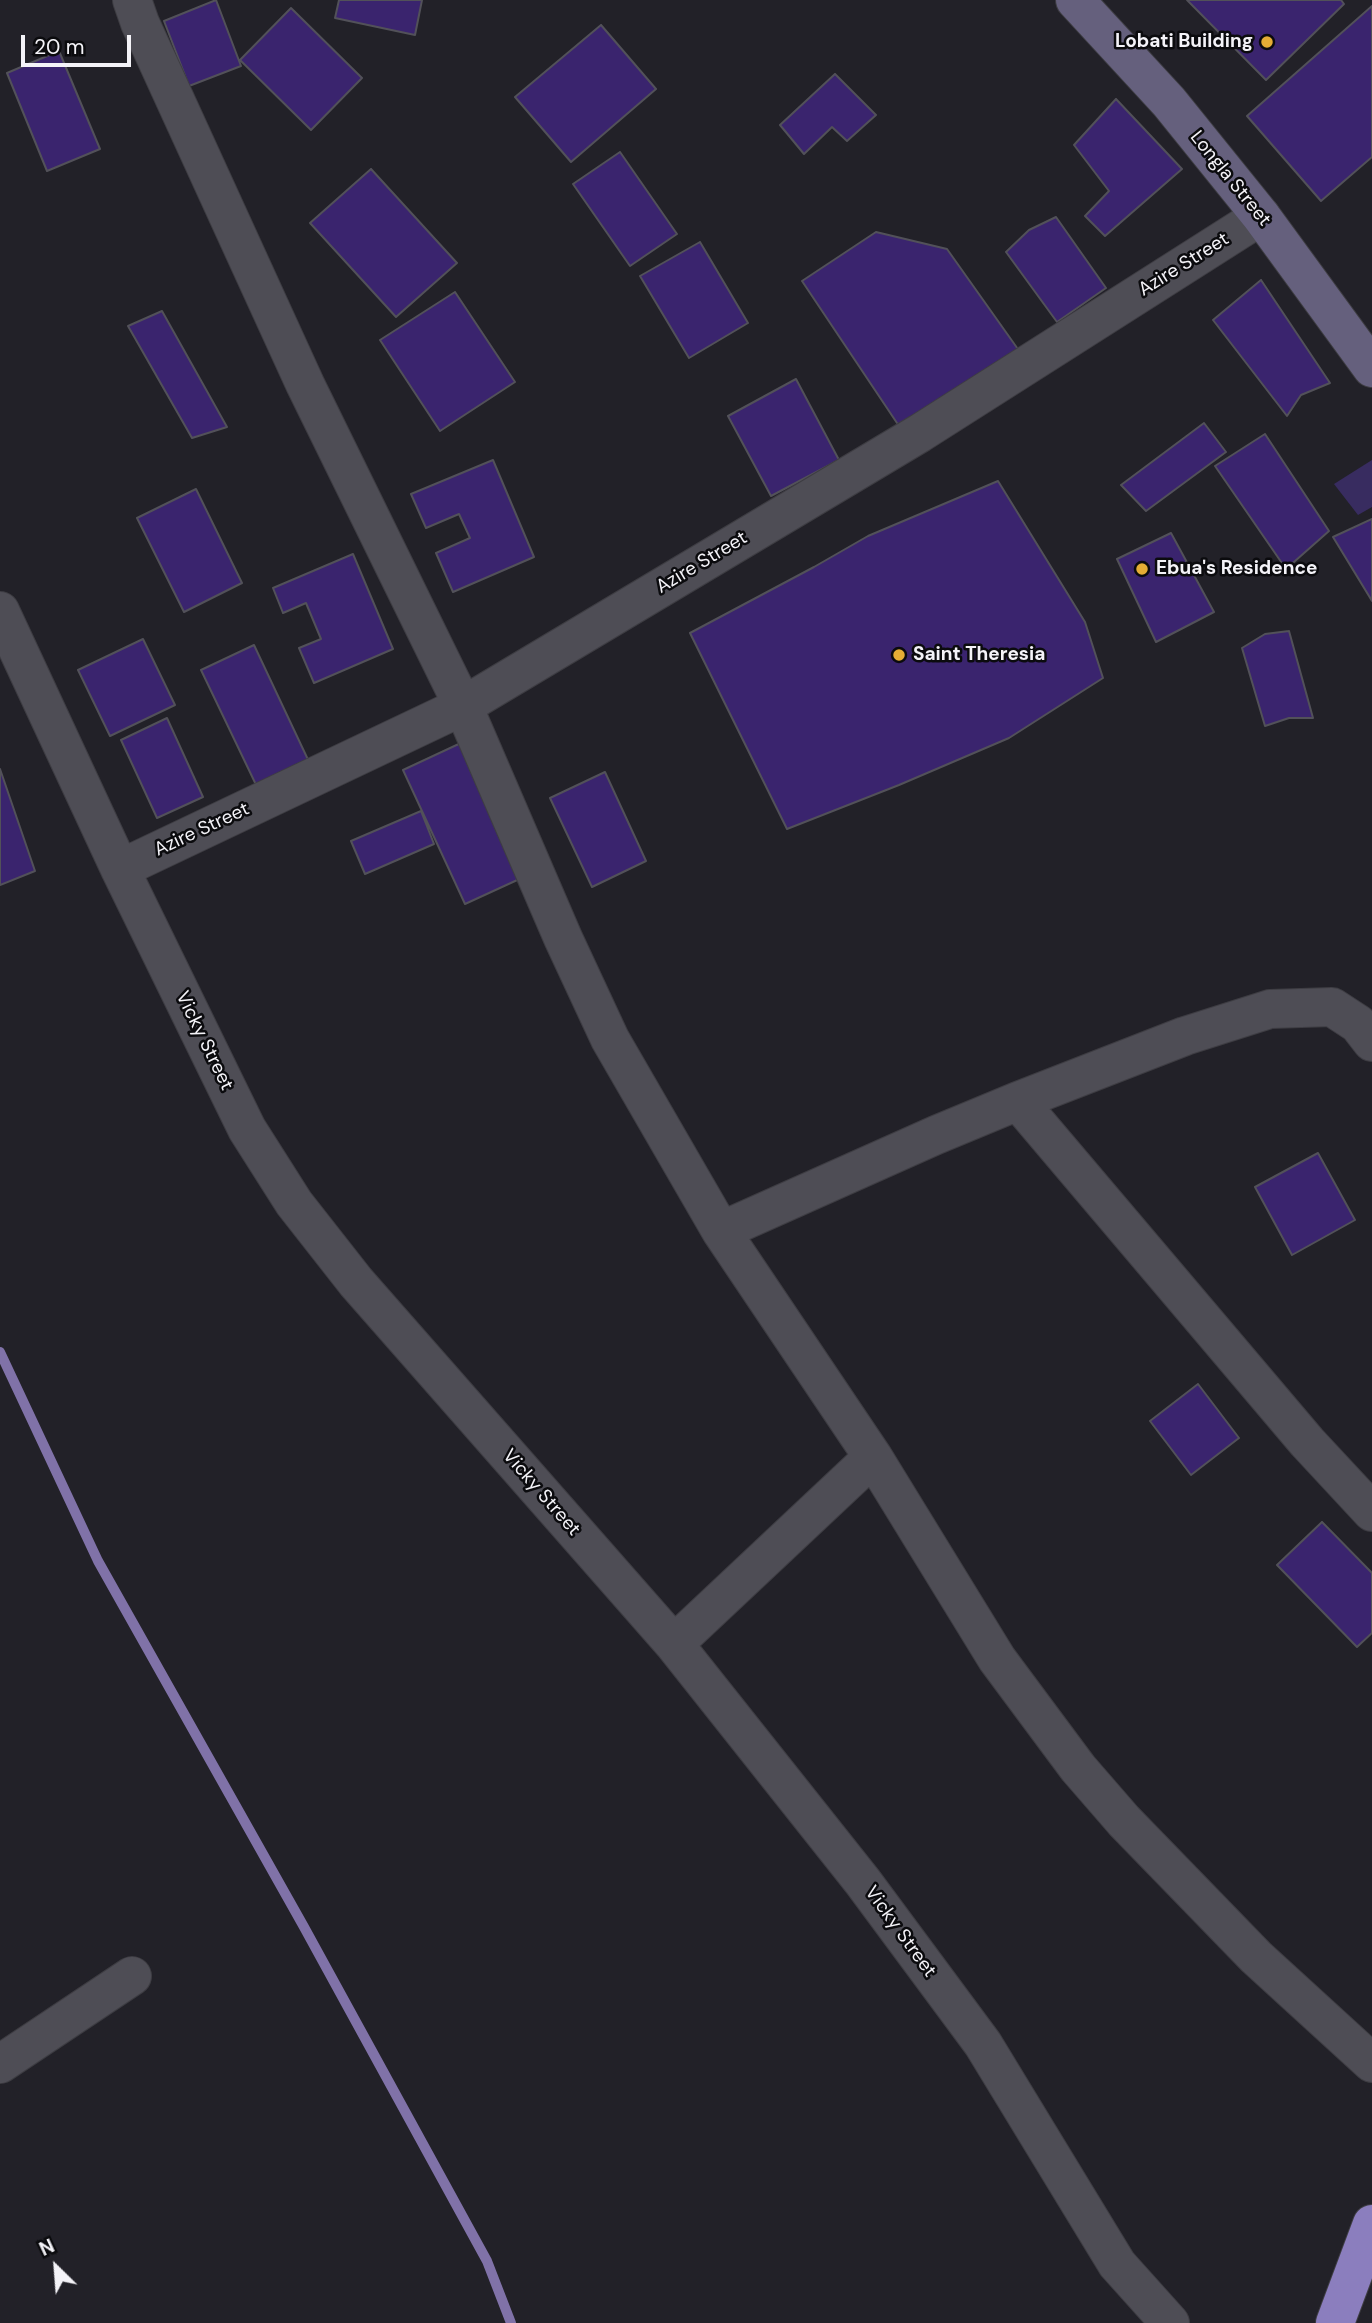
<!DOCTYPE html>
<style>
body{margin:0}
#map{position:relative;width:1372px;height:2323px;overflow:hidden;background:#222128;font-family:"DM Sans",sans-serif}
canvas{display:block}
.north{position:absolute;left:21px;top:2232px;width:70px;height:70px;-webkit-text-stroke:5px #0b0b0e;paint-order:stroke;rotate:335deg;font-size:19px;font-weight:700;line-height:28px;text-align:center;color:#f4f3f8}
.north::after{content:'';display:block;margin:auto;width:24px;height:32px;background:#f4f3f8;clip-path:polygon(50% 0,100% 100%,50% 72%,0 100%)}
.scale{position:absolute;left:21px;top:35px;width:110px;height:32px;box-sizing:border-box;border:4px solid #f4f3f8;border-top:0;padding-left:9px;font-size:21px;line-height:24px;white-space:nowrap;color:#f4f3f8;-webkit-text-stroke:5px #0b0b0e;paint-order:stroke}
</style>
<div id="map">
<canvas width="1372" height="2323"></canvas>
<div class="north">N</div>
<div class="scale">20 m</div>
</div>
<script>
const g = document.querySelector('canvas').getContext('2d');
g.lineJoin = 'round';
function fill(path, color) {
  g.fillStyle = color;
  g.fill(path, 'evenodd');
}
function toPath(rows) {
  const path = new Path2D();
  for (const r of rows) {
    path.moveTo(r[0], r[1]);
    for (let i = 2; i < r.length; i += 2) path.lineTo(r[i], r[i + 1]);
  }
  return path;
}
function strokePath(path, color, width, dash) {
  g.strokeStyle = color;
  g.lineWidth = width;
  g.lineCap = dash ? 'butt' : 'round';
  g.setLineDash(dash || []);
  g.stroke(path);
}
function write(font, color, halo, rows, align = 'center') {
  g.font = font + ' "DM Sans",sans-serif';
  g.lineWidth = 5;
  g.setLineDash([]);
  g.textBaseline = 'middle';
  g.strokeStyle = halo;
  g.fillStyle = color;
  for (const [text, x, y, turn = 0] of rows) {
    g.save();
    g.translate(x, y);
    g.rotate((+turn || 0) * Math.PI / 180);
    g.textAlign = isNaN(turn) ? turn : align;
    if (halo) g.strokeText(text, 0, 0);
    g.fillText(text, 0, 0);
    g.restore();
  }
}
const green = toPath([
 [1372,460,1372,507,1358,515,1334,484]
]);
const stream = toPath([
 [0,1352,98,1561,304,1927,487,2261,511,2323]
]);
const building = toPath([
 [216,0,241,66,189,86,164,21,216,0],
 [339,0,422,0,415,35,335,18,339,0],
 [1187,0,1341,0,1344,4,1266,80,1187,0],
 [1372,6,1372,157,1321,201,1247,116,1372,6],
 [291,8,362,78,311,130,240,60,291,8],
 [601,25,656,89,571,162,515,97,601,25],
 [59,51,100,149,47,171,7,73,59,51],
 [835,74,876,115,847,141,832,127,804,154,780,125,835,74],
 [1116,99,1182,169,1105,236,1085,216,1109,191,1074,145,1116,99],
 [620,152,677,234,630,266,573,184,620,152],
 [371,169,457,263,396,317,310,223,371,169],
 [1056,217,1106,288,1057,322,1006,252,1029,230,1056,217],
 [876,232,947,249,1020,352,903,432,802,281,876,232],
 [700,242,748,323,689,358,640,276,700,242],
 [1261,280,1330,383,1301,395,1287,416,1213,320,1261,280],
 [455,292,515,382,440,431,380,340,455,292],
 [162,311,227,427,192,438,128,326,162,311],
 [796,379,839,460,771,496,728,416,796,379],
 [1204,423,1226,452,1146,511,1121,485,1204,423],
 [1265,434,1329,531,1286,569,1215,466,1265,434],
 [493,460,534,557,453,592,436,553,470,538,459,514,426,528,411,494,493,460],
 [998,481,1085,622,1103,678,1009,738,899,785,787,829,690,633,814,567,868,536,998,481],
 [196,489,242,583,184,612,137,518,196,489],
 [1372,519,1372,601,1333,537,1372,519],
 [1171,533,1214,612,1156,642,1117,559,1171,533],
 [353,554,393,649,314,683,299,648,321,639,306,603,283,613,273,588,353,554],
 [1289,631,1313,718,1289,718,1265,726,1242,648,1265,634,1289,631],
 [143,639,175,705,110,736,78,670,143,639],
 [254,645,311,766,259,791,201,670,254,645],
 [167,718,203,797,157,818,121,740,167,718],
 [463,742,526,876,465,904,403,770,463,742],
 [0,769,35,871,0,885,0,769],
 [605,772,646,861,592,887,550,798,605,772],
 [421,811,434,844,365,874,351,841,421,811],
 [1318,1153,1355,1220,1292,1255,1255,1187,1318,1153],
 [1198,1384,1239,1438,1191,1475,1150,1421,1198,1384],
 [1322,1522,1372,1573,1372,1633,1357,1647,1277,1565,1322,1522]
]);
const minor = toPath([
 [132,0,140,23,305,384,463,706,563,938,610,1039,721,1231,873,1457,997,1659,1078,1768,1124,1821,1256,1957,1372,2063],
 [0,611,120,869,247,1129,294,1203,356,1282,674,1644,863,1882,983,2044,1117,2264,1170,2323],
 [120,869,463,706,920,433,1261,216],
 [1018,1101,1307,1442,1372,1512],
 [721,1231,936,1135,1018,1101,1185,1036,1270,1009,1332,1007,1358,1024,1372,1042],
 [674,1644,873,1457],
 [0,2064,132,1976]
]);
const secondary = toPath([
 [1075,0,1169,102,1261,216,1372,368]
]);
const trunk = toPath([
 [1335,2323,1372,2224]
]);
const markers = [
 [1267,42,7,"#e5ad35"],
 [1142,569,7,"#e5ad35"],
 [899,655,7,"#e5ad35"]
];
const poiNames = [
 ["Lobati Building",1253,42,"right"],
 ["Ebua's Residence",1156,569],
 ["Saint Theresia",913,655]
];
const streetNames = [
 ["Longla Street",1230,179,51],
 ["Azire Street",1184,265,-32],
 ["Azire Street",702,563,-31],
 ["Azire Street",202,830,-25],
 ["Vicky Street",204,1041,64],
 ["Vicky Street",541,1493,49],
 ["Vicky Street",900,1932,54]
];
fill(green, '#382c60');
strokePath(stream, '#8072a8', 10);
fill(building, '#3a246e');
strokePath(building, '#525159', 2);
strokePath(minor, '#3e3d43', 40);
strokePath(secondary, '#3e3d43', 40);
strokePath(trunk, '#3e3d43', 40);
strokePath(minor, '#4e4d55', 38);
strokePath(secondary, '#65607d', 38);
strokePath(trunk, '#8b7ebe', 38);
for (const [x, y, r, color] of markers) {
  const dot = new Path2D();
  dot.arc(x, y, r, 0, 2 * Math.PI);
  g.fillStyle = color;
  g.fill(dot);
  strokePath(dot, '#0b0b0e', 2.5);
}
write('bold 19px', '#f4f3f8', '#0b0b0e', poiNames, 'left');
write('19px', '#f4f3f8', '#0b0b0e', streetNames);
</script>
